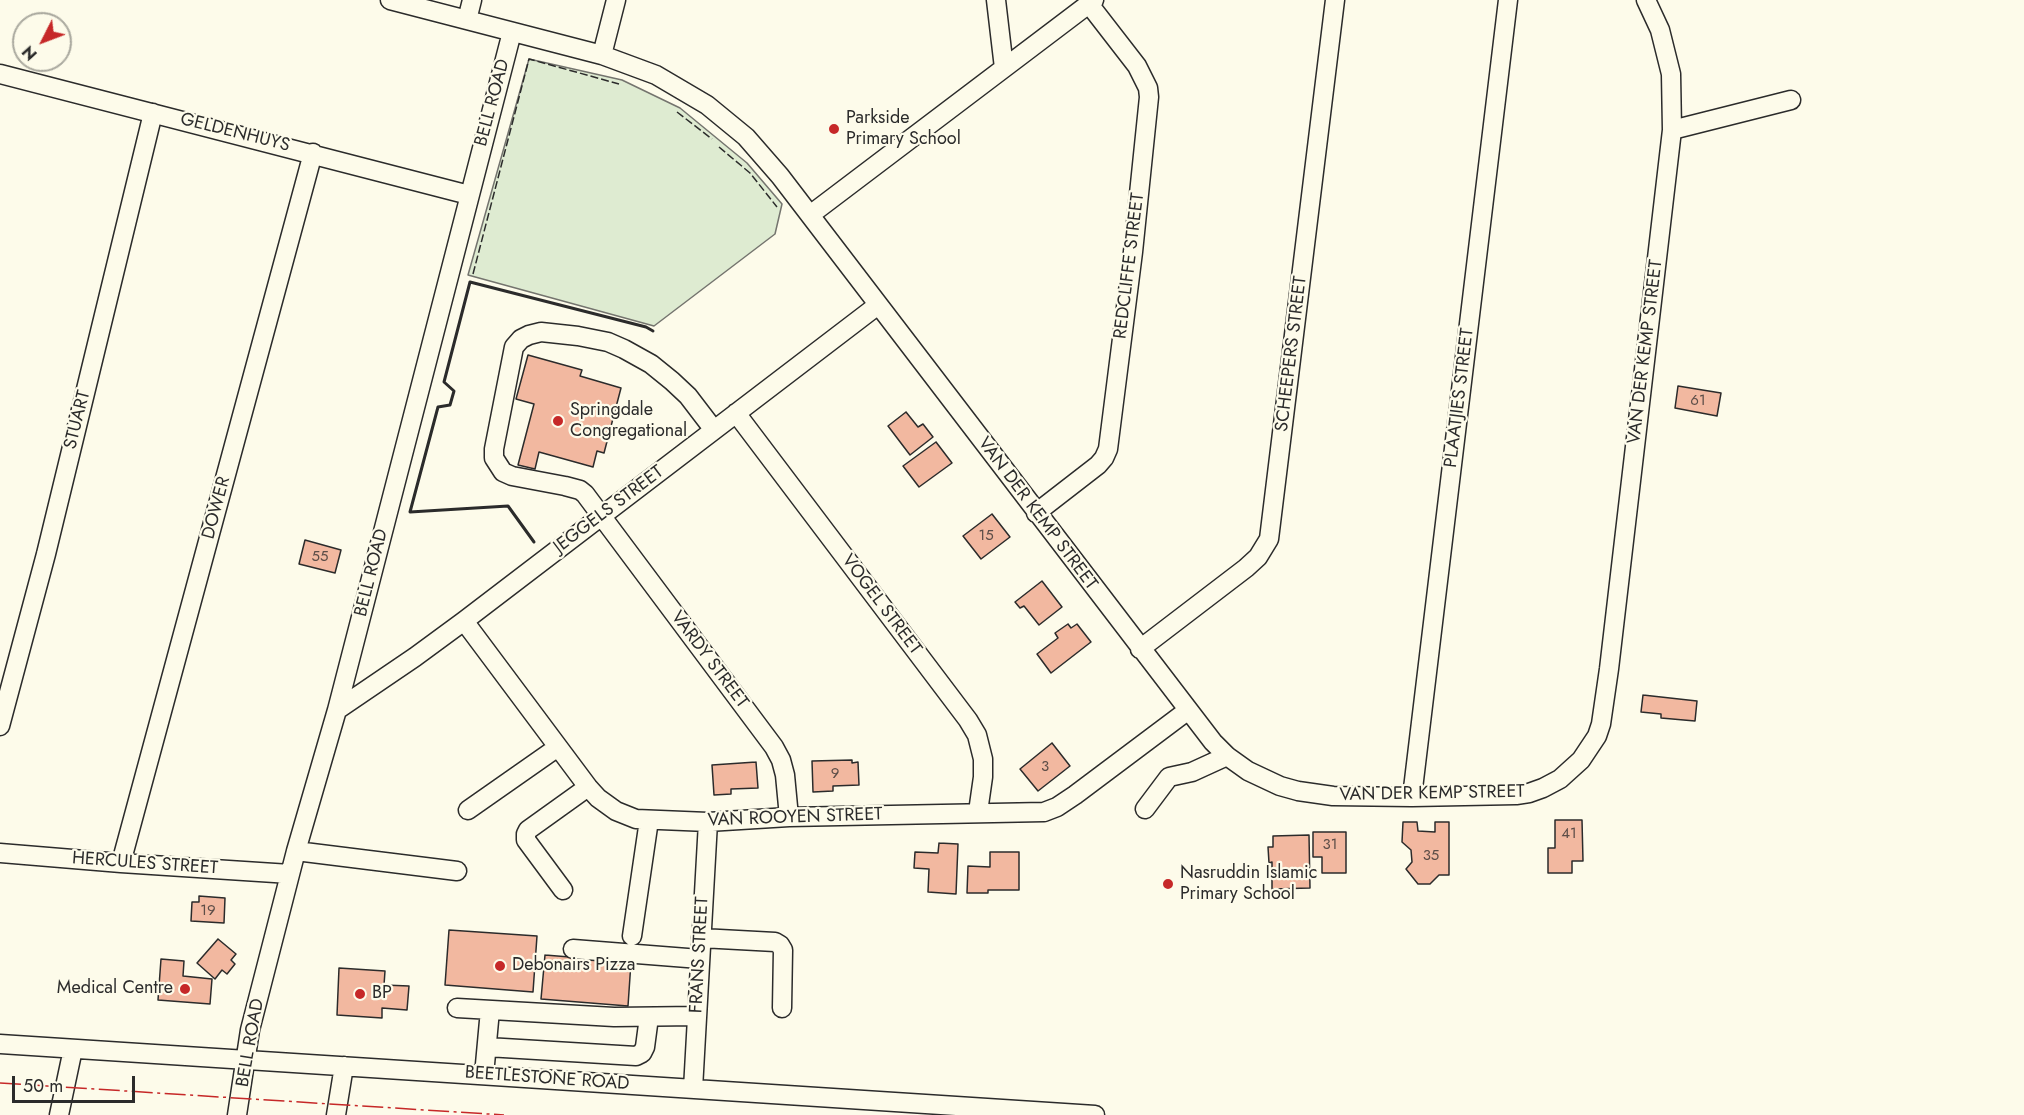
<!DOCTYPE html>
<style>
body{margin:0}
#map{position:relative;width:2024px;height:1115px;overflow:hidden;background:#fdfbea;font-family:Jost,sans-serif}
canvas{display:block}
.north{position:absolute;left:12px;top:12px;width:60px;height:60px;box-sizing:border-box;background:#fdfbea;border:2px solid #a9a89e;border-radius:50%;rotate:228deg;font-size:16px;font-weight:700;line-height:24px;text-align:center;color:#2b2b2b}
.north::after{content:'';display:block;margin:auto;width:21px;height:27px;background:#c62828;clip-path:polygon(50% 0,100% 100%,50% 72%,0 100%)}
.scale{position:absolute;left:12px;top:1076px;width:123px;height:27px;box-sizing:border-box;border:3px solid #2b2b2b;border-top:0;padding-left:8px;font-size:18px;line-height:21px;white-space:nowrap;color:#2b2b2b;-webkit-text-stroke:4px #fdfbea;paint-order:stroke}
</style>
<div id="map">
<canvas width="2024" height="1115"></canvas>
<div class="north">N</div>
<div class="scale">50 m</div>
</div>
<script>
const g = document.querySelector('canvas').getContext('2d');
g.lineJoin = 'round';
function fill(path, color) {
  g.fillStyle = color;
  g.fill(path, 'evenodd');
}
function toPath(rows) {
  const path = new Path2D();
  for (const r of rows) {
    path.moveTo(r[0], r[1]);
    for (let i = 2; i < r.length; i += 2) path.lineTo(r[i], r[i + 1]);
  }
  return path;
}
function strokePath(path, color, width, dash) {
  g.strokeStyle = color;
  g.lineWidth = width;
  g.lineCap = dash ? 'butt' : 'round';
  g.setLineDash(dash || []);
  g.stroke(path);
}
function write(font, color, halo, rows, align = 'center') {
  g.font = font + ' Jost,sans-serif';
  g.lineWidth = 4.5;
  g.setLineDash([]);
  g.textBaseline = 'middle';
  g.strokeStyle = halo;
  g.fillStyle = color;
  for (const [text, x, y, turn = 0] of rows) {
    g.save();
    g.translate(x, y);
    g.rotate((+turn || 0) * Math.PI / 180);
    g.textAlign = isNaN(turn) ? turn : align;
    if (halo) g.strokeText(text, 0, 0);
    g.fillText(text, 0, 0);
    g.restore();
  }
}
const green = toPath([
 [529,59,622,80,680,108,747,163,782,204,775,234,654,326,468,275,529,59]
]);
const building = toPath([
 [528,355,582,370,580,376,621,388,604,453,597,451,593,467,539,452,535,469,518,465,534,404,516,399,528,355],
 [1678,386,1721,393,1717,416,1675,408,1678,386],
 [906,412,918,427,923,424,933,437,910,455,888,426,906,412],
 [936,442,952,463,919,487,903,466,936,442],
 [992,514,1010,537,981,559,963,536,992,514],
 [305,540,341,550,335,573,299,564,305,540],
 [1042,581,1062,607,1039,625,1024,606,1020,608,1015,602,1042,581],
 [1068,624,1071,628,1077,624,1091,642,1051,673,1037,654,1058,638,1055,633,1068,624],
 [1643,695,1697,701,1695,721,1661,718,1661,714,1641,712,1643,695],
 [1052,743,1070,766,1038,791,1020,769,1052,743],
 [852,760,852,763,858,762,859,785,833,786,833,791,813,792,812,761,852,760],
 [756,762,758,788,731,789,731,794,714,795,712,765,756,762],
 [1555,820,1582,820,1583,861,1572,861,1572,873,1548,873,1548,848,1555,848,1555,820],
 [1403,822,1417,822,1418,831,1435,832,1435,822,1449,822,1449,875,1439,875,1430,884,1418,884,1406,869,1412,862,1411,850,1402,842,1403,822],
 [1313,832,1346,832,1346,873,1322,873,1322,857,1313,857,1313,832],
 [1309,835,1310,888,1272,889,1272,862,1269,863,1268,847,1273,847,1273,836,1309,835],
 [939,843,958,844,956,894,928,892,929,869,914,868,915,852,938,853,939,843],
 [990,852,1019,852,1019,890,988,890,988,893,967,893,968,866,990,867,990,852],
 [199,896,225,898,224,923,191,921,192,902,199,902,199,896],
 [449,930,537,936,533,992,445,985,449,930],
 [218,939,236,954,231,960,235,964,227,974,222,970,215,979,197,963,218,939],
 [545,955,631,962,628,1006,541,999,545,955],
 [161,959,184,961,183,976,212,979,210,1004,158,1000,161,959],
 [339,968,385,971,384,985,409,986,407,1010,382,1008,382,1018,337,1015,339,968]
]);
const minor = toPath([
 [390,0,602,55,656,75,707,105,746,137,780,176,1213,742,1227,756,1248,771,1280,786,1298,791,1333,796,1412,797,1516,795,1529,793,1543,788,1560,779,1581,760,1597,736,1601,724,1609,669,1672,130,1671,74,1660,30,1646,0],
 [996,0,1004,68],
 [467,20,472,0],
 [602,55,616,0],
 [0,74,469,195],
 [1672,130,1791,100],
 [810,215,1094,0],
 [736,413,968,720,977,735,983,759,983,777,978,812],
 [714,430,688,396,672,381,651,364,624,349,608,342,578,336,541,332,529,335,521,339,514,347,494,449,494,458,503,472,512,476,565,486,580,490,585,494,774,747,781,760,785,775,789,817],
 [1036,513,1098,465,1104,458,1108,449,1133,252,1149,97,1148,88,1137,66,1089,4],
 [464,621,588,787,598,798,616,811,636,819,708,822,789,817,1044,812,1057,807,1075,795,1187,711],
 [1140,649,1246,568,1258,557,1269,539,1335,0],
 [337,710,415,657,464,621,878,305],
 [0,726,46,554,153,113],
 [1412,797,1508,0],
 [1145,809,1169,777,1192,772,1227,756],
 [468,810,558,747],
 [296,851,457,871],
 [0,853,121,863,290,874],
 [121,863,313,153],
 [563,890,526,840,526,834,528,830,588,787],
 [632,936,649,820],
 [701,938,775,942,780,945,783,950,782,1008],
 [573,949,700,959],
 [457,1008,614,1017,697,1016],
 [0,1044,1095,1115],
 [487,1047,636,1056,642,1053,645,1047,649,1017],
 [484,1075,490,1010],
 [693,1089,708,822],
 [59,1115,73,1049],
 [237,1115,250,1030,296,851,337,710,512,32],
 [336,1115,344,1066]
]);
const fence = toPath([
 [677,112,712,139],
 [719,147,750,173,777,207],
 [473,274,529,59,619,84]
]);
const wall = toPath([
 [534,542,508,506,410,512,438,407,450,405,454,391,444,382,470,282,646,327,653,331]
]);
const power = toPath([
 [0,1083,504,1115]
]);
const markers = [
 [834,129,6,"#c62828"],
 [558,421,6,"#c62828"],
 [1168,884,6,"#c62828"],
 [500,966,6,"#c62828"],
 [185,989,6,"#c62828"],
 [360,994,6,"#c62828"]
];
const numberNames = [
 ["61",1698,401],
 ["15",986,536],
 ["55",320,557],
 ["3",1045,767],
 ["9",835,774],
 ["41",1569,834],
 ["31",1330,845],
 ["35",1431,856],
 ["19",208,911]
];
const streetNames = [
 ["BELL ROAD",493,103,-75],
 ["GELDENHUYS",235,133,14],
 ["REDCLIFFE STREET",1130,266,-83],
 ["VAN DER KEMP STREET",1646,352,-83],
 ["SCHEEPERS STREET",1292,354,-83],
 ["PLAATJIES STREET",1460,398,-83],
 ["STUART",78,420,-76],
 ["DOWER",217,508,-75],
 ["JEGGELS STREET",609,510,-37],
 ["VAN DER KEMP STREET",1037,514,53],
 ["BELL ROAD",372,573,-76],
 ["VOGEL STREET",881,605,53],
 ["VARDY STREET",709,660,53],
 ["VAN DER KEMP STREET",1432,794,-1],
 ["VAN ROOYEN STREET",795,818,-2],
 ["HERCULES STREET",145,864,4],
 ["FRANS STREET",700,955,-87],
 ["BELL ROAD",251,1043,-80],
 ["BEETLESTONE ROAD",547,1079,4]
];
const poiNames = [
 ["Parkside",846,119],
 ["Primary School",846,140],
 ["Springdale",570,411],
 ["Congregational",570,432],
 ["Nasruddin Islamic",1180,874],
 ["Primary School",1180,895],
 ["Debonairs Pizza",512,966],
 ["Medical Centre",173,989,"right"],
 ["BP",372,994]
];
fill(green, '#deebd1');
strokePath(green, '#74746e', 1.5);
fill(building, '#f2b8a0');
strokePath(building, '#2b2b2b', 1.5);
strokePath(minor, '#2b2b2b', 21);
strokePath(minor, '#fdfbea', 18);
strokePath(fence, '#2b2b2b', 1.5, [8, 3]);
strokePath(wall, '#2b2b2b', 3);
strokePath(power, '#c62828', 1.5, [21, 4.5, 3, 4.5]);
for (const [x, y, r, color] of markers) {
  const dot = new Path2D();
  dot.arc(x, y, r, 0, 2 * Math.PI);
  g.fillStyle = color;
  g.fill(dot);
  strokePath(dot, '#fdfbea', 2);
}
write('15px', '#5d4e48', null, numberNames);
write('18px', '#2b2b2b', '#fdfbea', streetNames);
write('18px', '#2b2b2b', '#fdfbea', poiNames, 'left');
</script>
